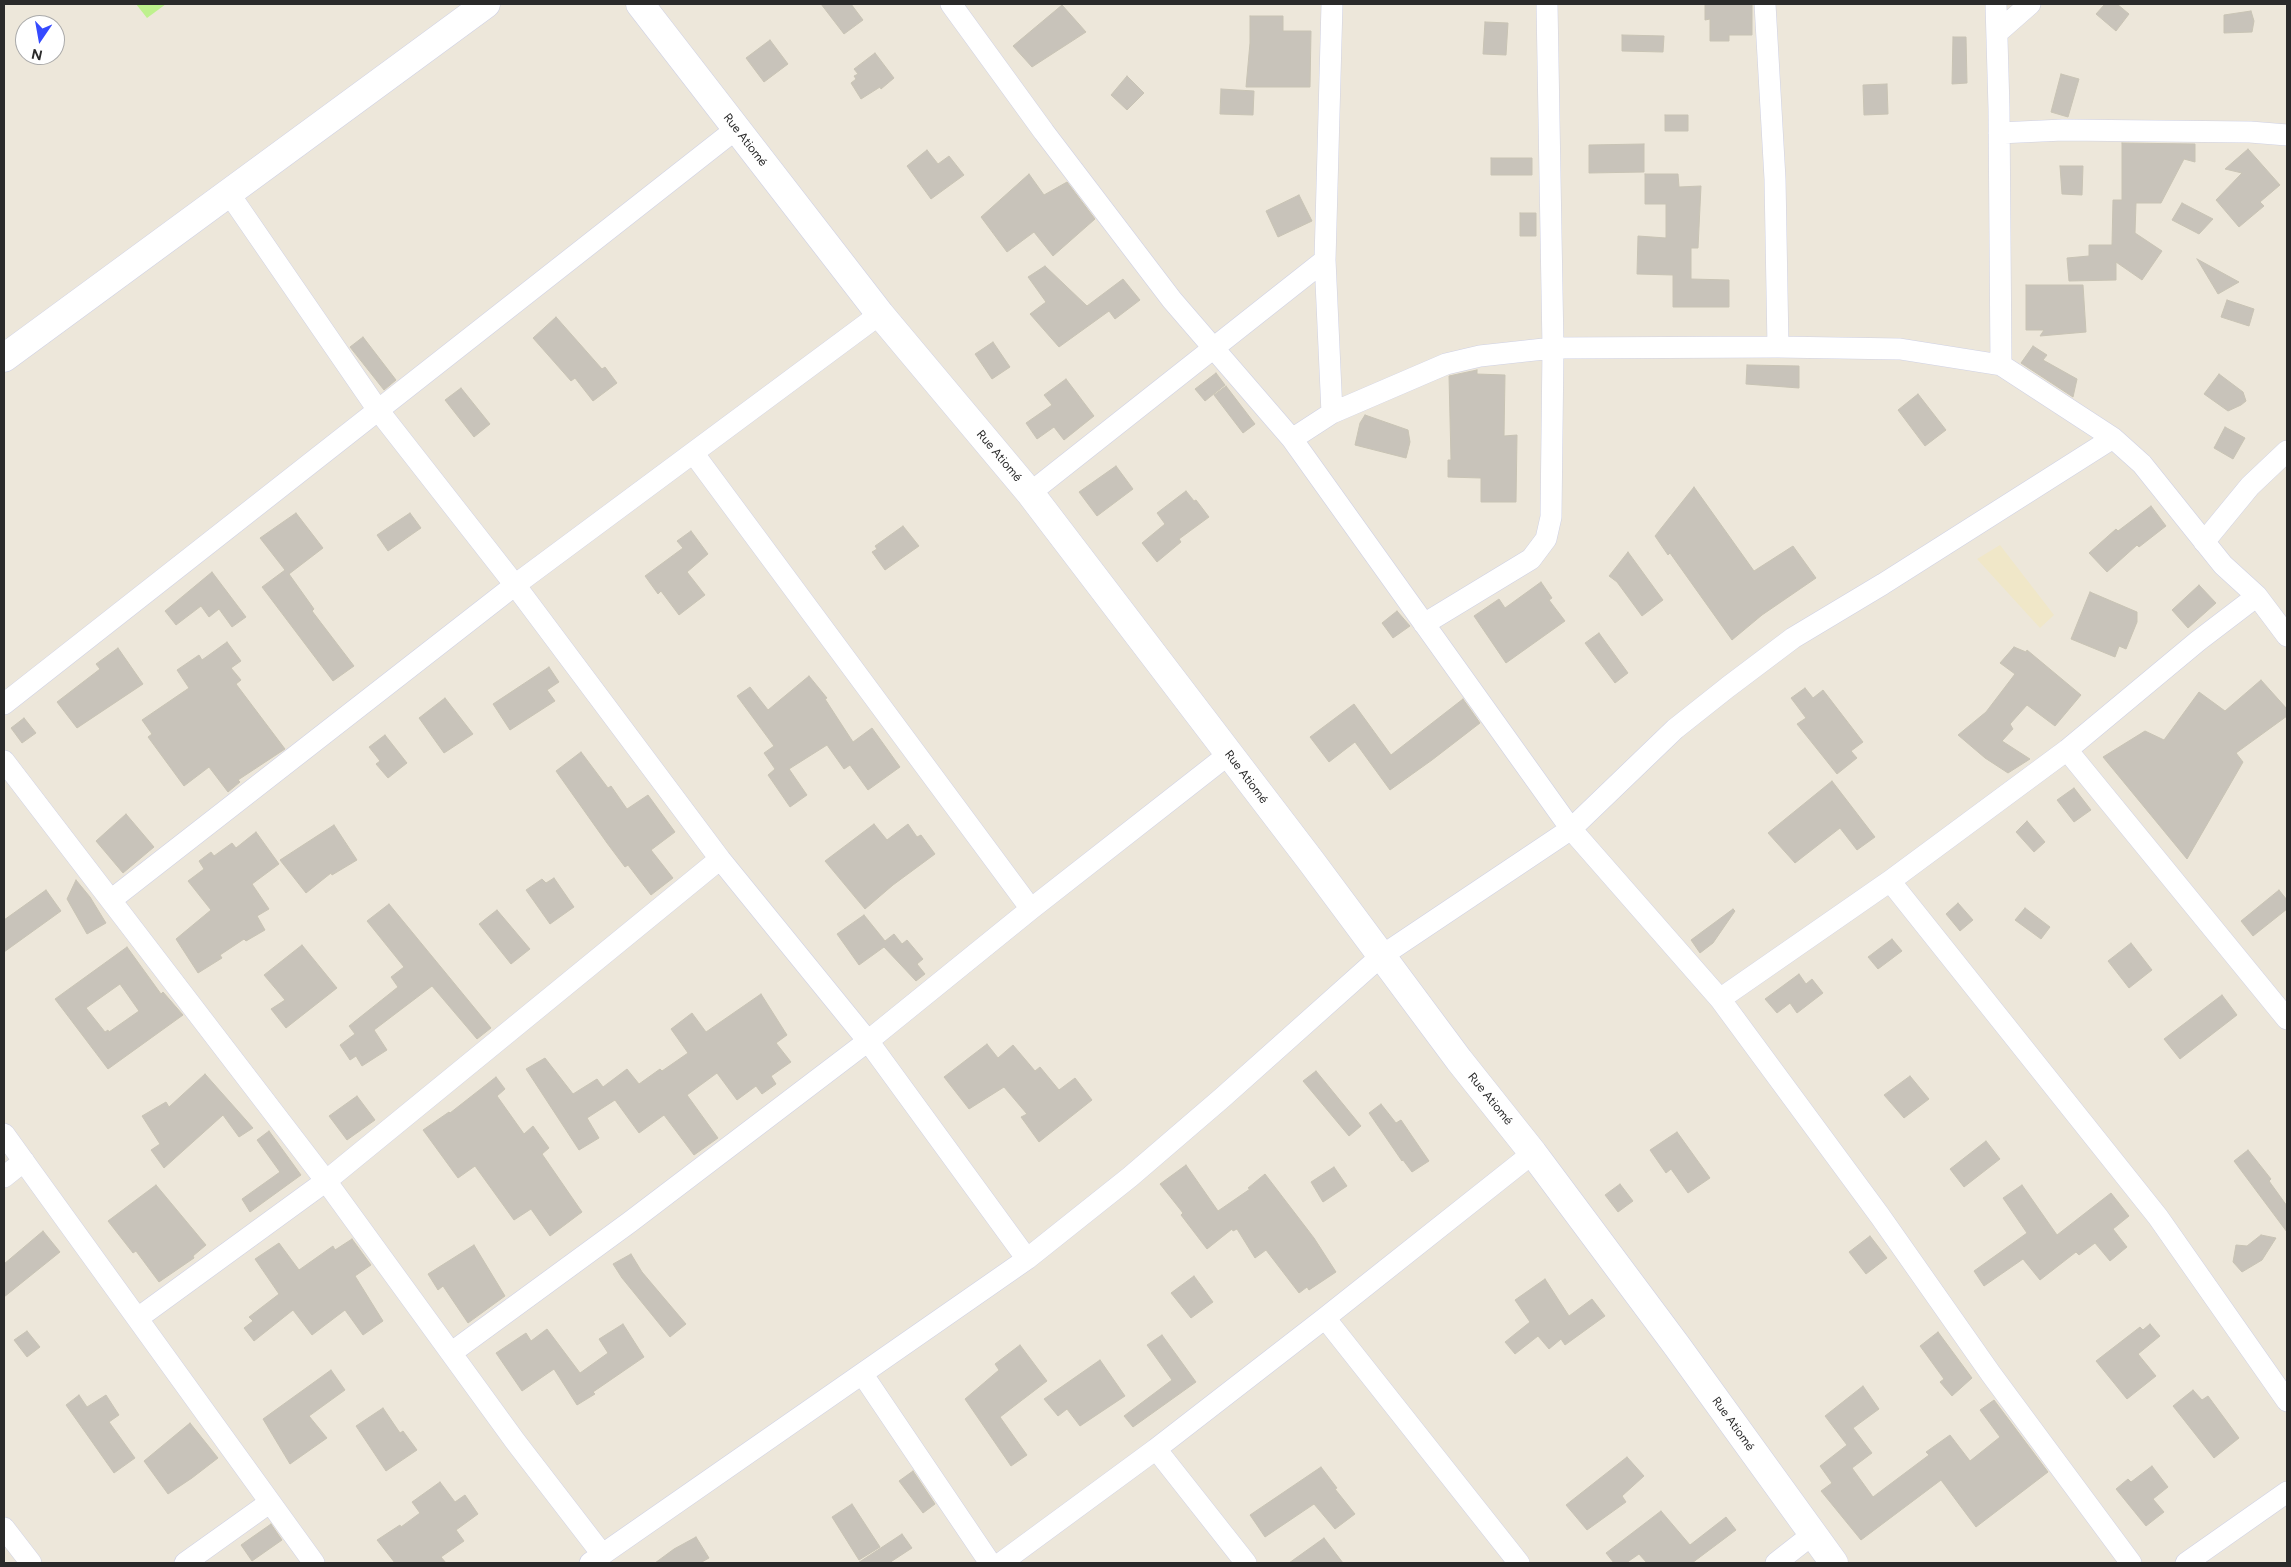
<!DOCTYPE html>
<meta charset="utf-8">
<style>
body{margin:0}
#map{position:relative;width:2291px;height:1567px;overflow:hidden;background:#ede7da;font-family:Figtree,sans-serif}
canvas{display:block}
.frame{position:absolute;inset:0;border:5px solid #2a2a2a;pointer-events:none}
.north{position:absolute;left:15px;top:15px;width:50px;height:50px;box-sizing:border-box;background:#fff;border:1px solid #aaa;border-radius:50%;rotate:192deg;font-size:14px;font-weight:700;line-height:20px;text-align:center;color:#2a2a2a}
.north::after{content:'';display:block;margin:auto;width:18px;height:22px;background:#354aff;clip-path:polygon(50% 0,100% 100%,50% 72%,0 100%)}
</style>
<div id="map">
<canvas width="2291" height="1567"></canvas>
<div class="frame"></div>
<div class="north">N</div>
</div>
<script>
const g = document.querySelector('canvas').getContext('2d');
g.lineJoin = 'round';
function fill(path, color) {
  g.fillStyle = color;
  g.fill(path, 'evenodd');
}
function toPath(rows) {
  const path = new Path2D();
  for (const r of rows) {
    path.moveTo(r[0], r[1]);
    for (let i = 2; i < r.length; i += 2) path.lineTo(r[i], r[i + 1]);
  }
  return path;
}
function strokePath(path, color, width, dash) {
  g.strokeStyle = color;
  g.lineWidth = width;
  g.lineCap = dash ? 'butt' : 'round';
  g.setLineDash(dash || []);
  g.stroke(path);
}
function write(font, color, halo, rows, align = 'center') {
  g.font = font + ' Figtree,sans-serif';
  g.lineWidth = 4;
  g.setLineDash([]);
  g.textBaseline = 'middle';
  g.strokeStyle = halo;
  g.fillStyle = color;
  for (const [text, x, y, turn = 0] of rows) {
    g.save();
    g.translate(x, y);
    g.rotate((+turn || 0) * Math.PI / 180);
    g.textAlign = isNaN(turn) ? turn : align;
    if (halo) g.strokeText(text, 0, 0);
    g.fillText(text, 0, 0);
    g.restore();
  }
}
const education = toPath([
 [2000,545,2054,615,2040,628,1977,559]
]);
const pitch = toPath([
 [136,4,166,4,147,18]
]);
const building = toPath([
 [821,4,851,4,863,20,844,34,821,4],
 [1705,4,1752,4,1752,35,1729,35,1729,41,1710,41,1710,19,1705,20,1705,4],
 [2105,4,2117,4,2129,14,2116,31,2096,14,2105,4],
 [1062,5,1086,32,1032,67,1013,46,1062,5],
 [2251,11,2254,21,2252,32,2224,33,2224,15,2251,11],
 [1250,16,1283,16,1283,31,1311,31,1310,87,1246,87,1250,43,1250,16],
 [1485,22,1508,23,1506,55,1483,54,1485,22],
 [1622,35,1664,36,1663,52,1622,51,1622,35],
 [1953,37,1966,37,1967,83,1952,84,1953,37],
 [770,40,788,64,764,82,746,58,770,40],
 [875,53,894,78,881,89,880,87,861,99,851,83,856,79,854,76,858,74,854,69,875,53],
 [2061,74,2079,79,2068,117,2051,112,2061,74],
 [1127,76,1144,93,1127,110,1111,95,1127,76],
 [1887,84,1888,114,1864,115,1863,85,1887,84],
 [1221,89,1254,91,1253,115,1220,114,1221,89],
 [1665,115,1688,115,1688,131,1665,131,1665,115],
 [2122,143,2195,144,2195,162,2184,159,2161,203,2136,203,2135,233,2162,251,2142,280,2116,262,2116,280,2069,281,2067,258,2089,256,2089,245,2112,245,2113,200,2122,200,2122,143],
 [1644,144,1644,172,1589,173,1589,145,1644,144],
 [2248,149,2280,185,2260,202,2264,206,2239,227,2216,200,2242,173,2225,169,2248,149],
 [927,150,938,164,949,156,964,175,931,199,907,166,927,150],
 [1491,158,1532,158,1532,175,1491,175,1491,158],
 [2060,166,2083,166,2082,195,2062,194,2060,166],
 [1029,174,1044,195,1067,182,1095,219,1053,256,1034,232,1007,252,981,217,1029,174],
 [1645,174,1678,174,1679,187,1701,186,1698,248,1691,248,1691,279,1729,280,1729,307,1673,307,1673,275,1637,274,1638,236,1666,238,1666,204,1645,204,1645,174],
 [1299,195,1312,221,1278,237,1266,211,1299,195],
 [2182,203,2213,219,2199,234,2172,220,2182,203],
 [1520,213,1536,213,1536,236,1520,236,1520,213],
 [2197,259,2239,282,2218,294,2197,259],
 [1045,266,1087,306,1123,279,1140,300,1115,319,1109,311,1059,347,1030,314,1046,302,1028,277,1045,266],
 [2026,285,2083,285,2086,332,2040,336,2044,330,2026,330,2026,285],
 [2227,300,2254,309,2249,326,2221,317,2227,300],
 [556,317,602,369,605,367,617,383,593,401,575,378,571,381,533,338,556,317],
 [363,337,396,380,384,390,350,347,363,337],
 [993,342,1010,367,992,379,975,354,993,342],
 [2033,346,2047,355,2043,360,2077,379,2073,397,2021,363,2033,346],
 [1747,365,1799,366,1799,388,1746,384,1747,365],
 [1477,370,1477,374,1505,375,1504,436,1517,435,1516,502,1481,502,1481,478,1448,477,1448,460,1451,460,1449,376,1477,370],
 [1216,373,1225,385,1205,401,1195,389,1216,373],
 [2219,374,2243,392,2246,401,2241,405,2228,411,2204,394,2219,374],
 [1066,379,1094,416,1064,440,1054,427,1037,439,1026,423,1052,405,1044,395,1066,379],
 [1226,386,1255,424,1243,433,1214,395,1226,386],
 [461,388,490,424,474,437,445,400,461,388],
 [1918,394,1946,430,1925,446,1898,410,1918,394],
 [1365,415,1408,430,1410,442,1406,458,1355,445,1360,423,1365,415],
 [2225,427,2245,438,2233,459,2214,448,2225,427],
 [1116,466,1133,489,1097,516,1079,492,1116,466],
 [1694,487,1754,571,1793,546,1816,578,1762,615,1732,640,1670,553,1668,555,1655,536,1694,487],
 [1186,491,1194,501,1196,500,1209,517,1179,539,1181,542,1157,562,1142,543,1165,524,1157,513,1186,491],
 [2151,506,2166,526,2139,547,2137,545,2107,572,2089,553,2116,529,2118,531,2151,506],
 [296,513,323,548,289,574,314,609,312,611,354,666,333,681,262,587,285,570,260,538,296,513],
 [410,513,421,528,388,551,377,535,410,513],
 [903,526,919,546,885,570,872,552,877,549,875,546,903,526],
 [691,531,708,554,687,572,705,595,679,615,661,591,658,594,645,576,683,548,677,541,691,531],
 [1628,552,1663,600,1642,616,1617,582,1609,576,1628,552],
 [212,572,246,617,232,627,219,609,209,617,201,606,176,625,165,611,212,572],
 [1541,582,1552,598,1549,600,1565,621,1506,663,1474,616,1499,599,1505,608,1541,582],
 [2199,585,2216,603,2188,628,2172,610,2199,585],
 [2090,592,2137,612,2137,622,2126,649,2119,646,2115,657,2071,639,2090,592],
 [1397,611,1410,626,1393,638,1382,623,1397,611],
 [1599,633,1628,673,1615,683,1585,643,1599,633],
 [227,642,241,661,231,668,241,680,236,684,285,749,238,780,240,782,228,792,209,767,184,786,148,737,152,734,142,720,189,688,177,670,199,655,202,660,227,642],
 [2014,647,2026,652,2027,650,2081,695,2055,726,2027,705,2010,724,2013,729,2002,741,2030,759,2008,773,1985,758,1958,735,1986,712,2015,674,2000,663,2014,647],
 [118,648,143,684,77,728,57,702,100,669,96,664,118,648],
 [549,667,559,682,547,690,555,701,510,730,493,704,549,667],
 [809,676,827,698,825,699,853,742,872,728,900,767,868,790,850,765,844,769,827,745,789,769,807,795,790,807,768,775,775,769,764,753,774,746,737,696,750,687,768,710,809,676],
 [2261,680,2287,709,2287,716,2236,753,2243,762,2187,859,2103,757,2145,731,2164,740,2199,692,2225,711,2261,680],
 [1805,688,1813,698,1823,690,1863,742,1851,751,1857,758,1837,774,1797,724,1806,718,1791,698,1805,688],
 [445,698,473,734,444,753,419,718,445,698],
 [1463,699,1480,723,1432,760,1390,790,1355,742,1329,762,1310,737,1354,704,1391,755,1463,699],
 [24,718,36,733,22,743,11,728,24,718],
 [385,735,407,763,388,778,376,764,380,761,369,747,385,735],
 [581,752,608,788,611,786,627,809,648,795,675,832,651,850,673,878,651,895,628,865,625,867,607,843,556,771,581,752],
 [1832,781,1875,837,1857,850,1840,828,1795,863,1768,833,1832,781],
 [2074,788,2091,810,2074,822,2057,800,2074,788],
 [126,814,154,847,123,873,96,841,126,814],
 [2027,821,2045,842,2034,852,2016,832,2027,821],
 [874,824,887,840,908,824,917,837,921,835,935,854,893,885,865,909,825,861,874,824],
 [334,825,357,860,332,875,331,873,306,893,280,860,334,825],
 [256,832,279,864,252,884,269,909,257,916,265,930,246,941,244,939,220,955,222,958,198,973,176,939,211,910,188,881,204,869,199,861,211,852,214,856,232,843,236,848,256,832],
 [554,878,574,907,550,924,526,890,542,879,546,883,554,878],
 [76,880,90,897,106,923,87,934,67,899,76,880],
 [46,890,61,911,4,952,4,920,46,890],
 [2279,890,2287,900,2287,909,2253,936,2241,921,2279,890],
 [1958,903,1973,920,1960,931,1946,914,1958,903],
 [389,904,491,1028,477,1039,432,986,374,1030,387,1050,362,1066,356,1056,350,1060,340,1045,355,1034,349,1026,398,987,391,977,404,967,367,921,389,904],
 [2025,908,2050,927,2041,939,2015,920,2025,908],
 [1733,909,1735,911,1713,943,1700,953,1691,940,1733,909],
 [497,910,530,949,511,964,479,924,497,910],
 [864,915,885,941,894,934,902,944,907,940,923,959,917,964,925,974,916,981,884,947,859,965,837,934,864,915],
 [1892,939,1902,951,1878,969,1868,957,1892,939],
 [2131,943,2152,970,2129,988,2108,961,2131,943],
 [302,945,337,988,286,1028,271,1009,285,1000,264,975,302,945],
 [127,947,161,994,163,992,183,1015,108,1069,55,999,127,947],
 [120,984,139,1011,109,1032,108,1030,105,1032,86,1008,120,984],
 [1799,974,1806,984,1812,979,1823,993,1797,1013,1790,1003,1777,1013,1765,999,1799,974],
 [761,994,787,1035,776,1043,791,1062,771,1076,776,1084,762,1094,756,1086,737,1100,717,1073,687,1095,718,1138,694,1155,664,1115,639,1133,615,1100,587,1118,599,1138,579,1150,526,1069,545,1058,573,1094,597,1079,603,1087,627,1069,639,1084,660,1069,662,1071,688,1053,671,1029,692,1013,706,1032,761,994],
 [2222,995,2237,1015,2180,1059,2164,1039,2222,995],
 [987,1044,998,1058,1013,1045,1035,1071,1040,1067,1059,1090,1075,1078,1092,1100,1039,1142,1021,1117,1027,1114,1004,1087,969,1109,944,1077,987,1044],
 [1316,1071,1361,1126,1349,1136,1303,1081,1316,1071],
 [205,1074,253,1128,239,1137,223,1115,164,1168,151,1150,160,1144,142,1116,166,1102,169,1107,205,1074],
 [1910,1076,1929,1099,1904,1118,1884,1095,1910,1076],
 [496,1077,505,1089,497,1096,524,1134,533,1126,549,1148,542,1154,582,1212,550,1236,531,1209,514,1220,475,1166,458,1178,423,1130,449,1112,450,1113,496,1077],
 [357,1096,375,1120,347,1140,329,1116,357,1096],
 [1381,1104,1396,1123,1401,1120,1429,1161,1412,1172,1403,1160,1402,1161,1369,1113,1381,1104],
 [269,1131,301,1175,250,1212,242,1199,280,1172,257,1140,269,1131],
 [1677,1132,1710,1178,1688,1193,1671,1169,1666,1173,1650,1150,1677,1132],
 [1986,1141,2000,1159,1964,1187,1950,1169,1986,1141],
 [2248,1150,2271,1179,2269,1181,2287,1206,2287,1232,2234,1161,2248,1150],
 [1186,1165,1218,1211,1250,1189,1248,1188,1265,1174,1314,1238,1336,1272,1309,1290,1307,1287,1299,1293,1266,1250,1255,1258,1237,1229,1233,1231,1232,1229,1207,1249,1181,1215,1183,1213,1160,1184,1186,1165],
 [1334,1167,1347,1186,1323,1202,1311,1182,1334,1167],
 [1620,1184,1633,1201,1618,1212,1605,1195,1620,1184],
 [156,1185,206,1245,193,1256,194,1258,159,1282,136,1251,133,1253,108,1221,156,1185],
 [2022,1185,2057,1235,2111,1193,2129,1216,2113,1229,2127,1247,2110,1261,2095,1243,2079,1255,2076,1252,2040,1280,2023,1259,1984,1286,1974,1271,2027,1233,2003,1198,2022,1185],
 [43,1231,60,1252,4,1297,4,1264,43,1231],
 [2261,1235,2276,1238,2262,1260,2242,1272,2233,1262,2236,1245,2247,1246,2261,1235],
 [1870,1236,1887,1258,1866,1274,1849,1252,1870,1236],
 [352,1239,371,1265,355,1276,383,1321,363,1335,345,1310,312,1335,293,1310,254,1341,244,1328,253,1321,249,1317,279,1294,255,1259,279,1243,299,1270,333,1246,335,1250,352,1239],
 [474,1245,505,1296,468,1323,443,1286,438,1290,428,1274,474,1245],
 [631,1254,642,1272,686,1324,670,1337,622,1278,613,1264,631,1254],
 [1194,1276,1213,1302,1191,1318,1171,1293,1194,1276],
 [1545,1279,1569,1316,1592,1299,1605,1316,1565,1345,1561,1339,1549,1349,1538,1336,1515,1354,1505,1342,1530,1322,1515,1300,1545,1279],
 [623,1324,644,1357,593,1392,595,1394,577,1405,554,1369,522,1391,496,1353,526,1333,531,1341,547,1329,580,1373,608,1353,599,1339,623,1324],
 [2150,1324,2160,1336,2138,1354,2156,1376,2127,1399,2096,1361,2140,1327,2143,1330,2150,1324],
 [27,1331,40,1347,27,1357,14,1340,27,1331],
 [1938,1332,1972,1378,1952,1396,1940,1382,1944,1379,1920,1346,1938,1332],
 [1162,1335,1196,1382,1133,1427,1124,1416,1172,1380,1147,1345,1162,1335],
 [1020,1345,1047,1381,1000,1417,1027,1455,1011,1466,965,1399,999,1370,995,1364,1020,1345],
 [1100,1360,1125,1396,1080,1426,1067,1409,1058,1416,1044,1399,1100,1360],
 [331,1370,345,1390,309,1416,327,1438,290,1464,263,1419,331,1370],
 [1863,1386,1879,1409,1853,1428,1872,1453,1852,1468,1873,1497,1929,1455,1926,1452,1950,1435,1970,1461,2000,1437,1980,1410,1994,1400,2048,1472,1976,1527,1941,1480,1861,1540,1821,1491,1832,1483,1820,1466,1847,1445,1825,1416,1863,1386],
 [2193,1390,2202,1400,2208,1396,2239,1438,2214,1458,2173,1406,2193,1390],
 [79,1395,87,1407,106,1395,119,1415,109,1422,135,1458,114,1473,66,1405,79,1395],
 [383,1408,400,1433,403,1431,417,1450,386,1471,356,1426,383,1408],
 [190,1423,218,1458,192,1478,168,1494,144,1461,190,1423],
 [1627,1457,1644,1476,1622,1496,1626,1502,1587,1530,1566,1505,1627,1457],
 [2152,1466,2168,1487,2153,1499,2164,1512,2146,1526,2116,1489,2128,1479,2131,1482,2152,1466],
 [1321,1467,1337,1488,1335,1489,1355,1514,1335,1529,1314,1504,1265,1537,1250,1515,1321,1467],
 [913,1471,935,1504,923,1513,899,1481,913,1471],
 [440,1482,455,1502,465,1495,478,1514,456,1530,464,1541,441,1557,446,1563,395,1563,377,1540,400,1525,401,1527,420,1513,412,1502,440,1482],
 [852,1504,880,1547,859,1560,832,1517,852,1504],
 [1661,1511,1690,1545,1726,1517,1736,1530,1692,1563,1647,1563,1639,1554,1626,1563,1614,1563,1606,1553,1661,1511],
 [271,1524,282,1540,252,1561,241,1545,271,1524],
 [902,1534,912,1548,889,1563,858,1563,902,1534],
 [696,1537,709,1558,700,1563,655,1563,674,1549,696,1537],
 [1324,1538,1343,1563,1289,1563,1324,1538]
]);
const street = toPath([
 [951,4,1044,132,1172,300,1292,439,1571,829,1720,999,1880,1216,1991,1374,2131,1563],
 [1765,4,1775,179,1778,347],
 [1996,4,1999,109,2001,365],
 [1997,33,2030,4],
 [1999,133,2063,130,2250,132,2287,135],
 [228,192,378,410,515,585,720,859,868,1041,1027,1259],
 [1325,260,1332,413],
 [1292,439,1332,413,1446,364,1480,356,1553,348,1778,347,1900,349,2001,365,2113,438,2142,464,2223,565,2257,596,2287,636],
 [694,454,1031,909],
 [1030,493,1325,260,1332,4],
 [2204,542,2250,486,2287,451],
 [1424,624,1531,559,1546,539,1551,517,1553,348,1547,4],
 [4,704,736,129],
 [2067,750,2287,1019],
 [4,761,326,1181,515,1441,602,1554],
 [1890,881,2067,750,2198,641,2257,596],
 [111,900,515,585,880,314],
 [1720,999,1890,881,2158,1217,2287,1401],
 [4,1134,314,1563],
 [4,1177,24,1161],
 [138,1318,326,1181,720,859],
 [1325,1318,1519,1563],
 [451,1353,630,1222,868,1041,1031,909,1229,754],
 [863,1375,990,1563],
 [1156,1449,1325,1318,1533,1153],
 [4,1528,31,1563],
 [185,1563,269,1503],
 [590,1563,1027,1259,1130,1177,1222,1098,1380,957,1571,829,1675,729,1728,687,1793,638,1883,584,2113,438],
 [1001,1563,1156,1449,1246,1563],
 [1776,1563,1813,1534],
 [2186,1563,2287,1492]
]);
const secondary = toPath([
 [640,4,880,314,1030,493,1311,861,1459,1060,1533,1153,1677,1346,1834,1563],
 [4,358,486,4]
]);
const streetNames = [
 ["Rue Atiomé",745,140,52],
 ["Rue Atiomé",999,456,50],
 ["Rue Atiomé",1246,777,53],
 ["Rue Atiomé",1490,1099,51],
 ["Rue Atiomé",1733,1424,54]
];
fill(education, '#f0e7c8');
fill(pitch, '#bef18d');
fill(building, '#c8c3ba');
strokePath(building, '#c8c3b4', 1);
strokePath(street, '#cfd1e4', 22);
strokePath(secondary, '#cfd1e4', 29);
strokePath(street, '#fff', 21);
strokePath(secondary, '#fff', 28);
write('12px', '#2a2a2a', '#fff', streetNames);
</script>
